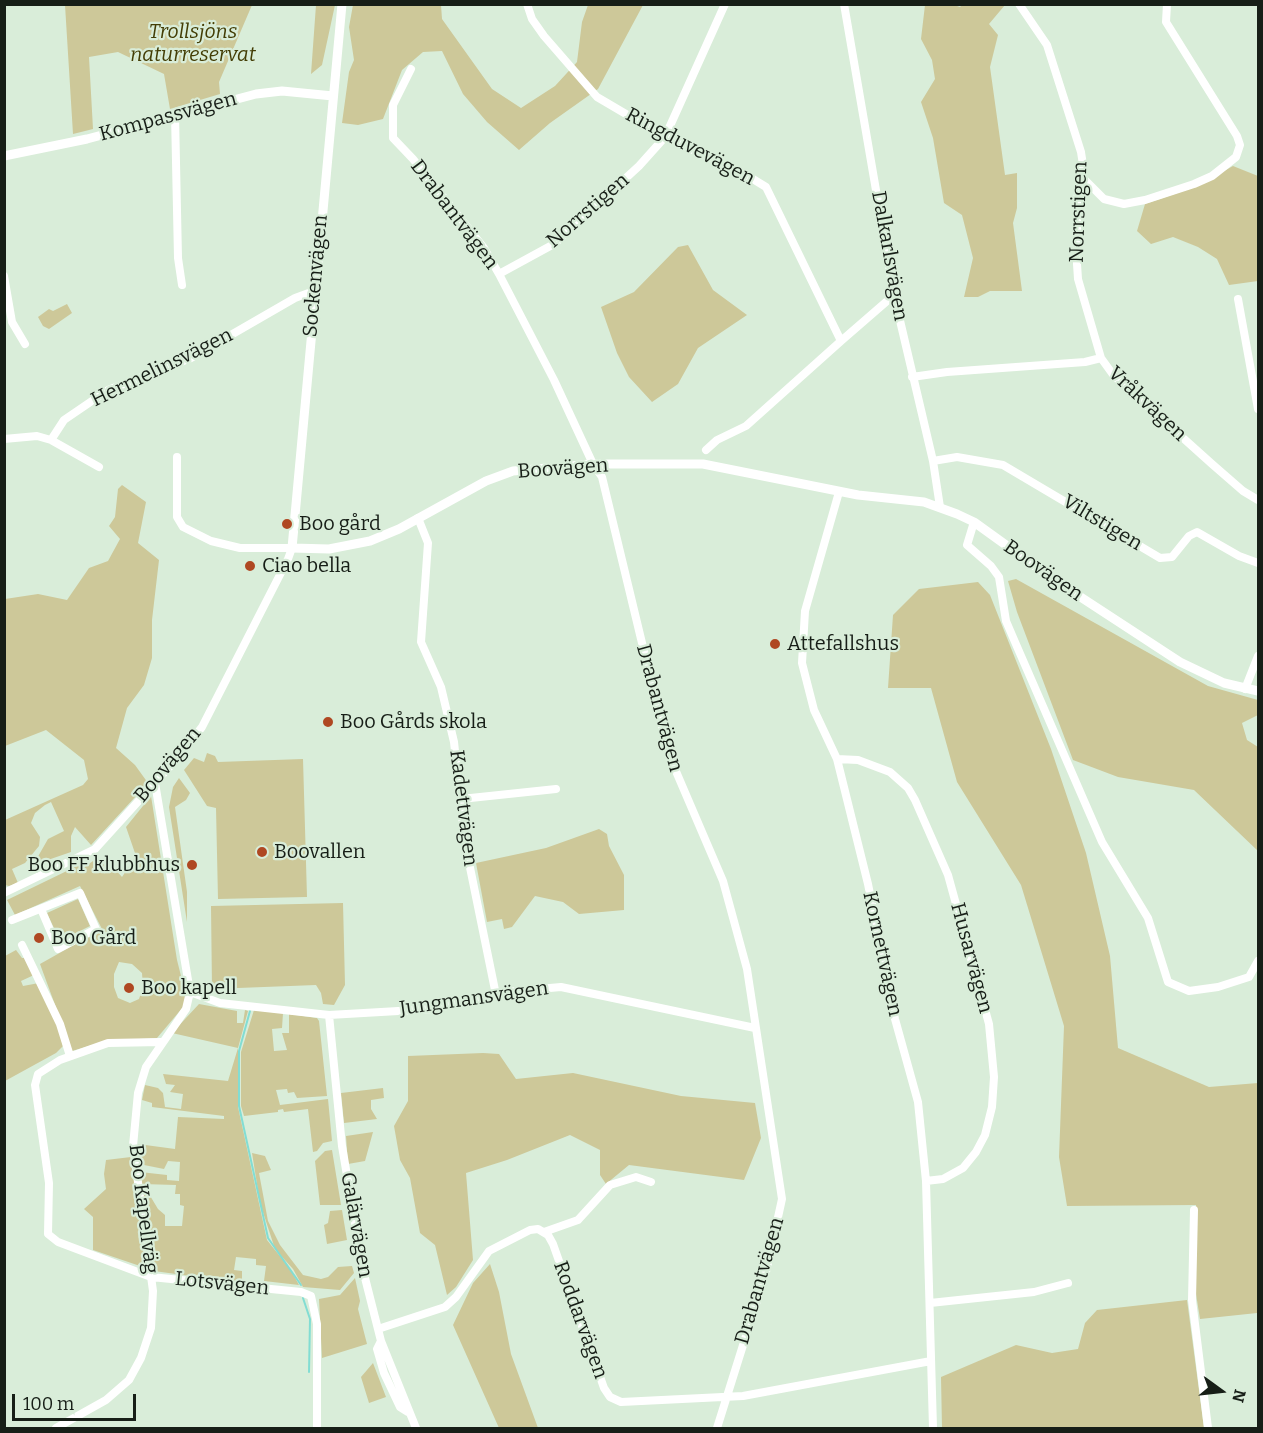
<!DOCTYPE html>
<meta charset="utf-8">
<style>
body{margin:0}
#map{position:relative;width:1263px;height:1433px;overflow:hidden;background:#d9edd9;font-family:Bitter,serif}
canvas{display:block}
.frame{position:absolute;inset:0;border:6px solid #171e17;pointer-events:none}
.north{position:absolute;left:1191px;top:1361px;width:60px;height:60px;-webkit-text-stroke:4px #d9edd9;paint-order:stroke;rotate:105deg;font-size:16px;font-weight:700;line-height:24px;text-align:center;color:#171e17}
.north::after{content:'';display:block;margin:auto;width:21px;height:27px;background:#171e17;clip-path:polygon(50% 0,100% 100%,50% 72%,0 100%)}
.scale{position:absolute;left:12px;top:1394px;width:124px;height:27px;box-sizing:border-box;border:3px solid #171e17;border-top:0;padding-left:8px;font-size:18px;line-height:21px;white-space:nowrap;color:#171e17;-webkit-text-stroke:4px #d9edd9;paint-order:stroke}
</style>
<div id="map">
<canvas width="1263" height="1433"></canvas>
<div class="frame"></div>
<div class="north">N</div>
<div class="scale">100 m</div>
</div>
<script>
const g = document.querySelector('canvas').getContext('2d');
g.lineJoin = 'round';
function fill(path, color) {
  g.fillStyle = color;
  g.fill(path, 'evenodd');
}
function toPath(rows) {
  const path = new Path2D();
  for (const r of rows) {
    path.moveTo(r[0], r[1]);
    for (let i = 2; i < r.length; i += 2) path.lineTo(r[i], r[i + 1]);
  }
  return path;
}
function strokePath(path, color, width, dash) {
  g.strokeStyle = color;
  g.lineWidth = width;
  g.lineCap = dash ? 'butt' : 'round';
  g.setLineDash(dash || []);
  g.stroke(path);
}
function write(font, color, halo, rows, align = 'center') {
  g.font = font + ' Bitter,serif';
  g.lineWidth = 4.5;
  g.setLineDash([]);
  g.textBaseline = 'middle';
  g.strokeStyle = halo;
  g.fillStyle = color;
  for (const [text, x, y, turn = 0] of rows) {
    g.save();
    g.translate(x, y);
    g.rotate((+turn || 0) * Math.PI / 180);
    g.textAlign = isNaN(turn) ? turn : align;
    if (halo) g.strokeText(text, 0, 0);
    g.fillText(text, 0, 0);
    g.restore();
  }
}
const green = toPath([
 [65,5,65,4,252,5,219,82,220,94,170,109,164,74,118,52,89,57,93,129,73,134],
 [316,5,335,5,322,65,311,74],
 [353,5,441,5,442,19,492,89,521,108,555,86,577,62,582,22,588,5,643,5,598,89,550,123,519,150,487,122,463,94,442,51,423,52,402,70,383,119,358,125,342,123,349,72,354,60,349,27],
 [925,5,954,5,960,7,962,5,1005,5,989,24,998,35,990,67,1005,175,1017,173,1017,208,1013,223,1022,291,990,291,978,297,964,297,973,258,962,215,944,203,933,138,921,102,935,79,932,60,921,39],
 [1233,166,1258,176,1258,281,1229,285,1217,259,1198,247,1173,237,1151,244,1137,231,1145,204,1195,187],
 [688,245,713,290,747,315,698,348,678,384,652,402,629,377,617,353,601,307,634,292,678,247],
 [67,304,72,313,49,329,43,326,38,317,49,309,53,311],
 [122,485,146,502,138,543,159,560,152,620,152,658,144,685,127,708,116,748,135,765,148,783,91,845,75,827,71,836,71,852,42,862,44,868,38,869,36,860,48,839,64,831,51,802,45,805,35,813,31,823,40,837,39,846,25,863,12,869,18,883,9,886,5,885,5,820,83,785,88,779,84,760,46,730,5,746,5,599,38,594,67,600,89,568,108,561,120,539,109,526,115,517,118,489],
 [1016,579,1208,686,1258,700,1258,715,1242,723,1247,740,1258,747,1258,851,1194,790,1118,777,1073,760,1017,612,1008,581],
 [978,582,990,595,1051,749,1086,853,1110,956,1118,1048,1209,1087,1258,1083,1257,1313,1200,1319,1196,1294,1196,1205,1067,1206,1059,1157,1064,1026,1021,885,957,782,931,688,888,688,893,615,919,589],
 [207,753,215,756,218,762,303,759,307,897,218,899,216,808,207,806,184,770,194,758,204,762],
 [179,778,190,793,186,800,175,807,187,892,187,922,169,807,173,787],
 [151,796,177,960,186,996,184,1006,157,1038,106,1041,72,1051,40,964,102,929,80,886,15,915,7,900,75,867,79,866,82,869,93,861,114,868,122,877,136,856,126,827],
 [119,962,132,964,142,973,143,987,139,999,130,1003,118,998,114,987,114,974],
 [599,829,607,834,609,846,624,875,624,910,579,914,563,902,535,896,512,927,504,929,502,919,487,922,476,863,546,848],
 [78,899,90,926,60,941,47,913],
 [343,903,345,985,334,1005,323,1004,321,993,316,985,212,989,211,906],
 [16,950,22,958,27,958,34,975,21,981,23,986,39,983,56,1020,63,1046,56,1053,5,1081,5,956],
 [199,1004,237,1011,237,1023,243,1023,245,1010,248,1011,238,1048,238,1107,267,1240,291,1270,299,1285,264,1281,266,1266,256,1265,256,1259,236,1257,234,1270,242,1271,242,1283,154,1271,143,1193,149,1194,158,1209,165,1215,165,1226,182,1226,184,1206,180,1205,180,1194,175,1194,176,1185,142,1184,140,1172,167,1175,167,1180,179,1181,180,1162,168,1161,164,1169,139,1164,138,1144,175,1149,178,1117,224,1119,224,1116,152,1107,152,1103,142,1100,145,1085,158,1088,163,1093,165,1107,181,1109,183,1094,170,1092,175,1085,166,1084,163,1074,228,1081,238,1048,172,1033],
 [254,1010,283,1013,282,1028,272,1029,274,1051,287,1050,282,1033,289,1033,289,1014,317,1018,319,1021,327,1096,297,1098,294,1092,288,1093,287,1089,276,1090,280,1105,328,1099,332,1141,323,1143,317,1151,313,1152,308,1109,284,1112,283,1109,278,1110,278,1112,244,1116,241,1106,241,1052],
 [483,1053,499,1054,516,1079,573,1073,681,1096,755,1103,761,1138,744,1180,629,1165,606,1184,600,1175,600,1150,570,1135,507,1160,466,1173,473,1260,456,1287,447,1295,435,1245,420,1233,410,1178,400,1160,394,1126,408,1101,408,1056],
 [383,1088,384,1098,371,1100,371,1109,377,1119,344,1123,341,1093],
 [373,1132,365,1161,348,1164,346,1136],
 [332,1150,341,1205,320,1205,315,1161,325,1151],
 [252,1153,265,1156,271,1170,259,1173,268,1221,280,1245,303,1275,321,1279,328,1277,338,1267,352,1266,354,1273,340,1290,303,1287,293,1269,275,1249,260,1203],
 [131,1157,146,1266,143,1267,93,1250,93,1217,84,1209,106,1189,104,1174,106,1160],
 [342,1210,347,1240,327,1244,324,1225,328,1223,330,1211],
 [490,1264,499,1292,511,1354,538,1428,499,1428,453,1325,473,1283],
 [355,1278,360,1301,358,1309,367,1344,322,1358,319,1299,340,1295],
 [1187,1300,1204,1428,942,1428,941,1377,1016,1345,1052,1353,1078,1349,1085,1323,1097,1310],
 [373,1363,386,1397,369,1403,361,1377]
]);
const stream = toPath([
 [250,1011,239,1051,239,1106,268,1238,301,1285],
 [303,1298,310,1319,309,1372]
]);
const minor = toPath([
 [527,4,532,19,544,36,597,97,665,137,748,176,766,187,841,341,746,426,717,440,706,450],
 [844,4,894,295,933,461,940,507],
 [1019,4,1047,45,1081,152,1083,165,1077,199,1077,264,1078,279,1101,358],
 [411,69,393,105,393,138,413,159,484,248,499,274,554,380,593,464,602,477,669,755,723,881,747,969,782,1199,766,1272,717,1428],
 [175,114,178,258,182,285],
 [1081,176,1104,199,1124,204,1145,200,1194,184,1212,176,1236,157,1240,145,1237,136,1166,22,1167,4],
 [499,274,554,244,639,166,665,137,725,4],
 [4,276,12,322,25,344],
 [1238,299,1258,409],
 [841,341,894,295],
 [912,377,947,372,1085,362,1101,358,1114,376,1212,464,1243,491,1258,500],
 [4,439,37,436,51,440,64,420,108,390,191,358,295,298,314,291],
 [51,440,99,467],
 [933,461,957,457,1003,465,1160,558,1172,557,1189,536,1197,532,1239,556,1258,563],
 [839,492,805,611,802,663,814,710,837,759,868,884,895,1019,918,1102,926,1181,933,1428],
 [418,518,428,543,421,642,441,687,454,742,465,843,496,995],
 [974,522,967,545,991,566,999,577,1006,621,1015,642,1102,842,1148,918,1168,982,1189,991,1218,987,1249,977,1258,961],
 [1245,689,1258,656],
 [837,759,858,760,890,772,908,788,915,800,948,875,989,1024,994,1077,992,1107,985,1135,976,1152,963,1168,943,1179,926,1181],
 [461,799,556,789],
 [4,893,95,849,182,753,202,727,288,559,292,548,240,548,211,541,183,527,177,517,177,457],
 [12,920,80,893,96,929,58,949,41,909],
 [22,945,60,1024,70,1056],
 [190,992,220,1003,329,1015,433,1009,516,991,561,987,755,1028],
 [329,1015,342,1146,363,1270,381,1341,416,1428],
 [161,1042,108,1043,60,1060,38,1074,35,1085,49,1183,48,1234,58,1242,151,1277,301,1292,311,1296,317,1324,317,1428],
 [1194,1210,1192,1300,1208,1428],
 [544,1232,578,1220,610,1185,636,1177,651,1182],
 [930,1303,1034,1292,1068,1283],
 [378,1329,445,1307,456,1297,489,1251,530,1230,538,1229,548,1235,553,1244,604,1388,610,1397,621,1402,743,1396,931,1361],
 [381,1341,377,1349,384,1373,400,1407,408,1412],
 [56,1428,106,1400,129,1380,141,1358,151,1328,153,1291,133,1146,138,1093,146,1067,186,1009,190,992,155,783]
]);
const tertiary = toPath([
 [342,4,292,548,329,549,370,541,399,529,486,481,513,471,593,464,703,464,858,495,924,502,957,514,974,522,1053,579,1180,662,1224,683,1258,691],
 [4,156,87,139,256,94,282,91,333,96]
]);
const markers = [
 [287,524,6,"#af4822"],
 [250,566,6,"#af4822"],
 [775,644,6,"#af4822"],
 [328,722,6,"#af4822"],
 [262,852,6,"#af4822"],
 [192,865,6,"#af4822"],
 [39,938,6,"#af4822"],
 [129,988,6,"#af4822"]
];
const parkNames = [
 ["Trollsjöns",193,32],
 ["naturreservat",193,55]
];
const streetNames = [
 ["Kompassvägen",168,117,-15],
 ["Ringduvevägen",690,147,28],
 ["Norrstigen",588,211,-41],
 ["Norrstigen",1079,212,-88],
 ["Drabantvägen",454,215,53],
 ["Dalkarlsvägen",889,256,80],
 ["Sockenvägen",316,276,-85],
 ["Hermelinsvägen",162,368,-26],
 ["Vråkvägen",1147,404,43],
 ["Boovägen",563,469,-4],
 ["Viltstigen",1102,523,31],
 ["Boovägen",1043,571,35],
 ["Drabantvägen",659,708,75],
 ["Boovägen",168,765,-50],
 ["Kadettvägen",463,808,83],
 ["Kornettvägen",882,954,78],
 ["Husarvägen",971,958,75],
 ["Jungmansvägen",474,999,-8],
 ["Boo Kapellväg",143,1209,83],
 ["Galärvägen",356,1225,80],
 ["Drabantvägen",760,1281,-74],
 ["Lotsvägen",222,1284,6],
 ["Roddarvägen",580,1320,70]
];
const poiNames = [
 ["Boo gård",299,524],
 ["Ciao bella",262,566],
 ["Attefallshus",787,644],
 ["Boo Gårds skola",340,722],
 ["Boovallen",274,852],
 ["Boo FF klubbhus",180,865,"right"],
 ["Boo Gård",51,938],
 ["Boo kapell",141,988]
];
fill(green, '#cdc899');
strokePath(stream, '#82ddd3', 2);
strokePath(minor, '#fff', 8);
strokePath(tertiary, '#fff', 9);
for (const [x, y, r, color] of markers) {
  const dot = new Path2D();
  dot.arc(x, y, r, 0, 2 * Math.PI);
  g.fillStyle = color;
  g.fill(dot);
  strokePath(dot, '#d9edd9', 2);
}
write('italic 20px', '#433d05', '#d9edd9', parkNames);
write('20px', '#171e17', '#d9edd9', streetNames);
write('20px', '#171e17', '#d9edd9', poiNames, 'left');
</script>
